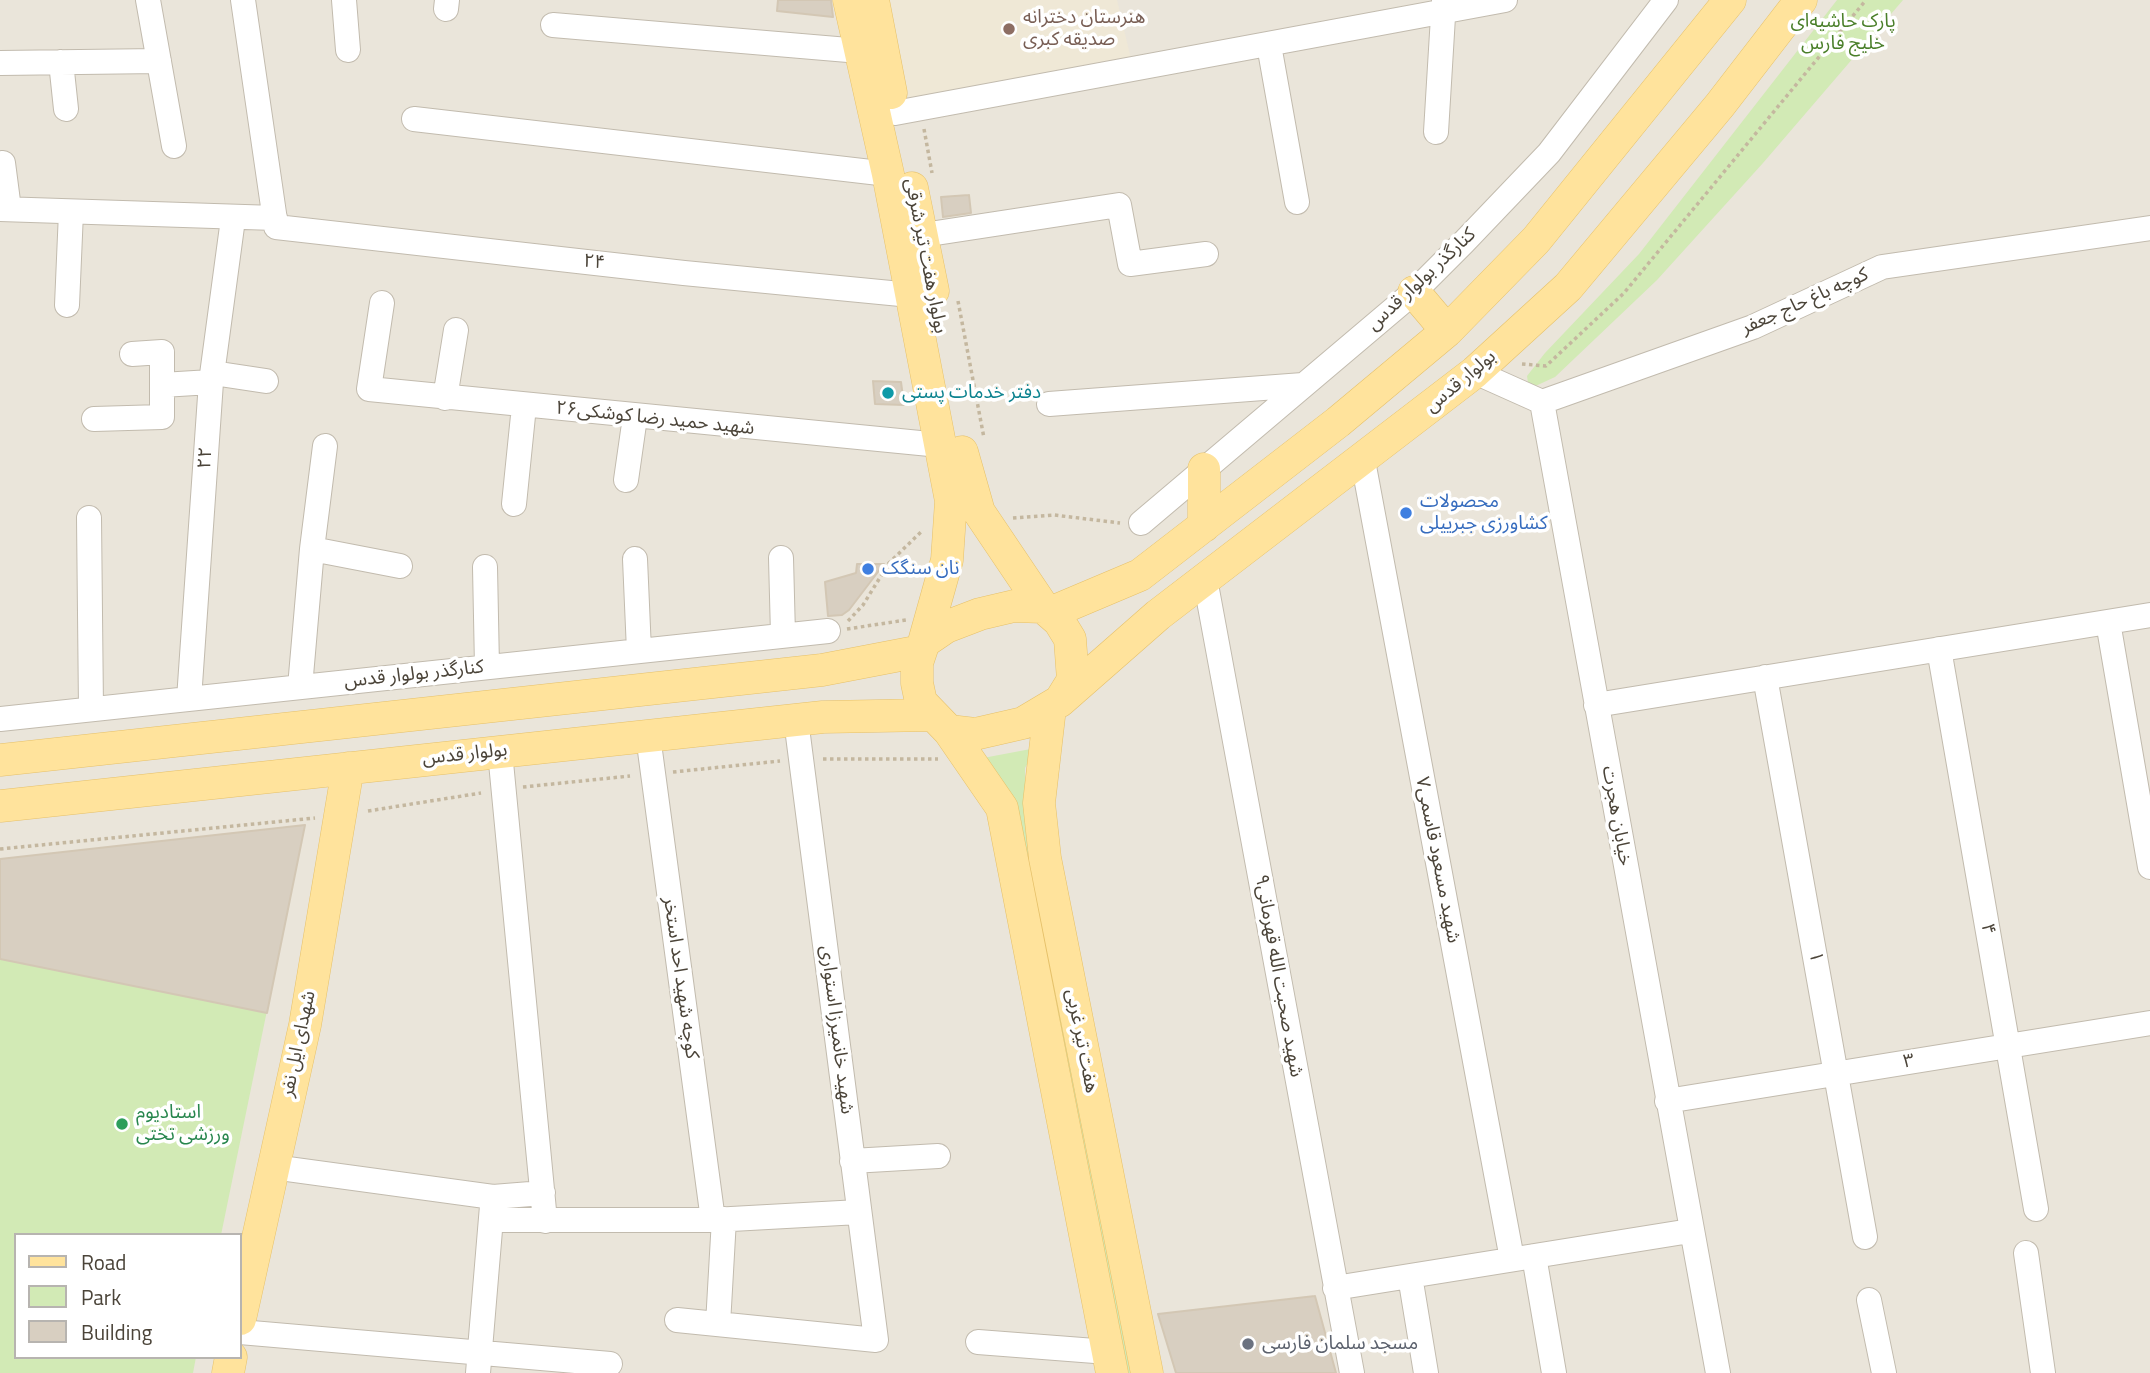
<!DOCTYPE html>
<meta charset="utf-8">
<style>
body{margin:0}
#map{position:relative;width:2150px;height:1373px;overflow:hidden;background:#f6f3ec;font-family:"Titillium Web",sans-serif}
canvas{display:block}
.legend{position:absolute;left:14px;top:1233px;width:228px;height:126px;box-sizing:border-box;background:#fff;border:2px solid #b7b4b0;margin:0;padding:9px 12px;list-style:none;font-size:21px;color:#4b4439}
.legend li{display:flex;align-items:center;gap:14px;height:35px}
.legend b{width:35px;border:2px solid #b7b4b0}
</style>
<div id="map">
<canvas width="2150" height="1373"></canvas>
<ul class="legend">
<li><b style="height:9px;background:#ffe39c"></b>Road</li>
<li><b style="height:19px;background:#d2eab5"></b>Park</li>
<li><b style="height:19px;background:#d8cfc1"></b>Building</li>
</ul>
</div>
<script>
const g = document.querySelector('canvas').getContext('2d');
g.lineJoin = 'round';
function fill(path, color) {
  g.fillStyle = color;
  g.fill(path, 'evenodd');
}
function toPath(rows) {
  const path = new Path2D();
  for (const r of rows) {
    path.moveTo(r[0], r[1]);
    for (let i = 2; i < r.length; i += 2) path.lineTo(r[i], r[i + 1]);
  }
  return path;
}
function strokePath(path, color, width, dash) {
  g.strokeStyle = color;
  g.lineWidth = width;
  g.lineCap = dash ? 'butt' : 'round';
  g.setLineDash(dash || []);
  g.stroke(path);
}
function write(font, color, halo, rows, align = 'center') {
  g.font = font + ' "Titillium Web","Noto Sans Arabic",sans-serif';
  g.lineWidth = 7;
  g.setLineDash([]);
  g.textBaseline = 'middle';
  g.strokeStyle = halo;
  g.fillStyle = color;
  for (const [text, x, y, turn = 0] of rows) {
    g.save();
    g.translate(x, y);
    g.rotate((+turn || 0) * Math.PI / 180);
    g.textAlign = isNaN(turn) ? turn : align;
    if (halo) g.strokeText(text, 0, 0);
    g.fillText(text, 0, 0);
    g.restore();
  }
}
const residential = toPath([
 [0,0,2150,0,2150,1373,0,1373],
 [16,1235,240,1235,240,1357,16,1357]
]);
const education = toPath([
 [889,0,1117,0,1131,59,909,101]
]);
const green = toPath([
 [1837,0,1903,0,1763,163,1657,280,1555,377,1529,389,1527,376,1545,353,1639,254],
 [1036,748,1025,768,1025,789,1134,1373,1124,1373,983,758],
 [305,825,221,1235,16,1235,16,1357,196,1357,193,1373,0,1373,0,859]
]);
const building = toPath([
 [778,0,831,0,833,17,777,11,778,0],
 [969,195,971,213,943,217,941,197,969,195],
 [873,381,901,382,904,405,875,404,873,381],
 [857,564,884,564,849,610,842,615,828,616,825,582,856,573,857,564],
 [305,825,267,1013,0,959,0,859,305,825],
 [1315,1296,1336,1373,1176,1373,1158,1314,1315,1296]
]);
const path = toPath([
 [924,129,932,173],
 [958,301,984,438],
 [1522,364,1546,366,1624,293,1866,0],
 [1013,518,1054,515,1120,523],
 [848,621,863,605,889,563,923,530],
 [847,629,906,620],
 [823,759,938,759],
 [673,772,780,761],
 [523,787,630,776],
 [368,811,481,793],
 [0,849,315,818]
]);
const minor = toPath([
 [148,0,174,146],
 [243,0,276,227,684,273,911,295],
 [344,0,348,50],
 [446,9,447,0],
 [553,25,860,51],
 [1269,45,1297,202],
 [61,62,66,109],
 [0,63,159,61],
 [895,113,1505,0],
 [414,119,888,174],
 [1436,132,1444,0],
 [3,163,9,209],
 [0,209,275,218],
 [923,235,1119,205,1130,264,1206,254],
 [382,303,369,389,940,445],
 [67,305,71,212],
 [1475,372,1542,402,1753,327,1882,267,2150,228],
 [213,373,266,381],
 [162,385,211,382],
 [445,398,456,330],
 [1542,402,1718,1373],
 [1049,404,1303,385],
 [94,419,162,417,162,352,132,354],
 [1363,461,1512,1259],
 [626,480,635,417],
 [514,504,524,406],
 [89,518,91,709],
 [1141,523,1414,292,1464,242,1549,153,1666,0],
 [312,549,400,566],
 [781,558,783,635],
 [635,559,639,651],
 [485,567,487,667],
 [1205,579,1352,1373],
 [2108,622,2150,867],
 [1939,649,2036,1209],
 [1765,677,1865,1237],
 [300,687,312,549,325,446],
 [189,699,211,382,233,219],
 [1596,705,2150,615],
 [0,719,828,631],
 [648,736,713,1220],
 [500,752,545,1221],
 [1667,1101,2150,1023],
 [852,1161,938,1156],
 [273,1167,493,1197,543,1193],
 [491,1220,713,1220,859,1212],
 [2026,1253,2043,1373],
 [1534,1256,1554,1373],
 [1410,1276,1426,1373],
 [1335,1288,1690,1231],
 [1869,1300,1884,1373],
 [677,1320,876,1340,796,720],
 [718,1324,724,1219],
 [240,1332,610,1364],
 [978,1342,1108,1352],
 [478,1373,492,1206]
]);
const major = toPath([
 [849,0,888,174,951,501,947,560,924,642],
 [873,0,891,93],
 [912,188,933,291],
 [1414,292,1447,331],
 [962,452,979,512,1043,607],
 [1204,526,1204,469],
 [1014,606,1043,607,1059,621,1070,639,1073,680,1060,701,1023,723,975,734,949,731,921,702,917,683,917,663,924,642,946,627,980,614,1014,606],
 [1050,613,1140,575,1338,422,1447,331,1536,240,1730,0],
 [1060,701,1158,615,1475,372,1568,287,1720,105,1801,0],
 [1050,708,1039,803,1045,858,1147,1373],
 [949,731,1002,808,1112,1373],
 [0,760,822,670,921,651],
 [0,806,823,717,931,715],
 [240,1319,305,1025,348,768],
 [228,1373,231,1357]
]);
const markers = [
 [1009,29,7,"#8d6e63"],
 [888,393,7,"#0f9aa8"],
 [1406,513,7,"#3f7fe0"],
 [868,569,7,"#3f7fe0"],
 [122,1124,7,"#2e9e5b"],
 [1248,1344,7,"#6b7280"]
];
const educationNames = [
 ["هنرستان دخترانه",1023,18],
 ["صدیقه کبری",1023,40]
];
const parkNames = [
 ["پارک حاشیه‌ای",1843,22],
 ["خلیج فارس",1843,44]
];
const streetNames = [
 ["بولوار هفت تیر شرقی",925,256,79],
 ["۲۴",594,263,7],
 ["کنارگذر بولوار قدس",1422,280,-43],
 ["کوچه باغ حاج جعفر",1805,302,-24],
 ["بولوار قدس",1461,382,-40],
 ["شهید حمید رضا کوشکی۲۶",655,419,6],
 ["۲۲",206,458,-86],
 ["کنارگذر بولوار قدس",414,675,-6],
 ["بولوار قدس",465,755,-6],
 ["خیابان هجرت",1616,816,80],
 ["شهید مسعود قاسمی۷",1437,860,79],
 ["۴",1987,929,80],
 ["۱",1815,957,80],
 ["شهید صحبت الله قهرمانی۹",1278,976,80],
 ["کوچه شهید احد استخر",680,978,82],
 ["شهید خانمیرزا استواری",836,1030,83],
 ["هفت تیر غربی",1081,1041,79],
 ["شهدای ایل نفر",299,1044,-78],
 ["۳",1909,1062,-9]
];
const cultureNames = [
 ["دفتر خدمات پستی",902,393]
];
const shopNames = [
 ["محصولات",1420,502],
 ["کشاورزی جبرییلی",1420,524],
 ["نان سنگک",882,569]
];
const leisureNames = [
 ["استادیوم",136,1113],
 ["ورزشی تختی",136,1135]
];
const worshipNames = [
 ["مسجد سلمان فارسی",1262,1344]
];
fill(residential, '#eae5da');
fill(education, '#efe8d6');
fill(green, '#d2eab5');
fill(building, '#d8cfc1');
strokePath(building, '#d3c7b4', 2);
strokePath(minor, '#c2bbae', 26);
strokePath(major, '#e6c16a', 33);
strokePath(path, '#c4b79f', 3.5, [3.5, 3.5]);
strokePath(minor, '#fff', 24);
strokePath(major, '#ffe39c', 32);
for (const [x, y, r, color] of markers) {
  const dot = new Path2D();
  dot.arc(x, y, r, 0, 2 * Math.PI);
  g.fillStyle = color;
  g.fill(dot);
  strokePath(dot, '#fff', 2.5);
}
write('19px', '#785e54', '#fff', educationNames, 'left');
write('19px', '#4a7f2a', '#fff', parkNames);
write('19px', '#4b4439', '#fff', streetNames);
write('19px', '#0d838f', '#fff', cultureNames, 'left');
write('19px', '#366cbe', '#fff', shopNames, 'left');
write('19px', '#27864d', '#fff', leisureNames, 'left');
write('19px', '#5b616d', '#fff', worshipNames, 'left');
</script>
